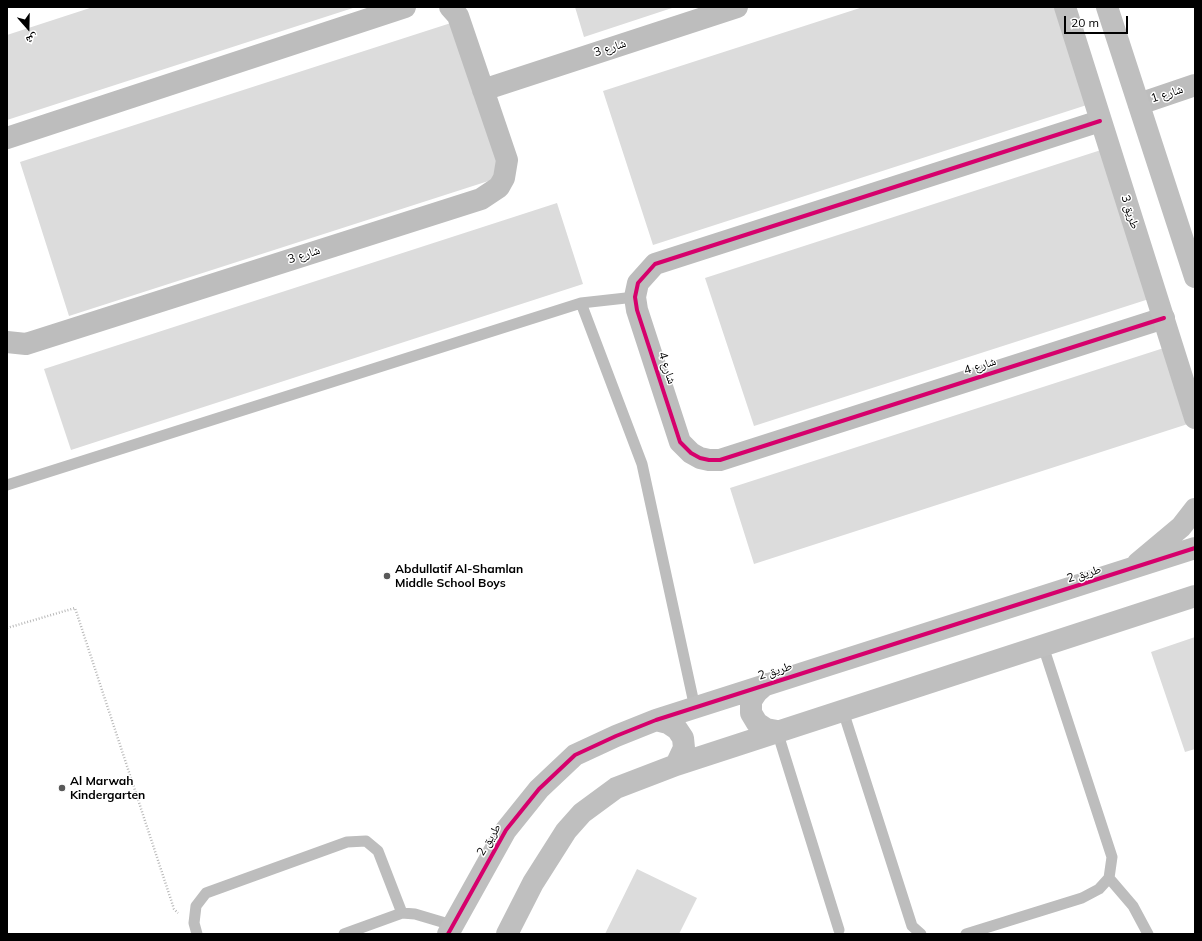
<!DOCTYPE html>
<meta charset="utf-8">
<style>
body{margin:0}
#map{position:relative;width:1202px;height:941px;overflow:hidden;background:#fff;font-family:Mulish,"Noto Naskh Arabic",sans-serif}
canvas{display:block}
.frame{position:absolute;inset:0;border:8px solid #000;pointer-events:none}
.north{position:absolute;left:8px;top:8px;width:40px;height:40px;-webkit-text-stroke:3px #fff;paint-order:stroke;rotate:160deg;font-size:11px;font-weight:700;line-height:16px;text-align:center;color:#000}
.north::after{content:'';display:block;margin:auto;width:14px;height:18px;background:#000;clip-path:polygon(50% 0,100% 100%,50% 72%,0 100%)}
.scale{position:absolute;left:1064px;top:16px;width:64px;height:18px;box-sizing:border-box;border:2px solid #000;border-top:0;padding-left:5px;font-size:12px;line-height:14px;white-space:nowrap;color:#000;-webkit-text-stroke:3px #fff;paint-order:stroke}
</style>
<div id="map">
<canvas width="1202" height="941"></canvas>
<div class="frame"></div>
<div class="north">ش</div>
<div class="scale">20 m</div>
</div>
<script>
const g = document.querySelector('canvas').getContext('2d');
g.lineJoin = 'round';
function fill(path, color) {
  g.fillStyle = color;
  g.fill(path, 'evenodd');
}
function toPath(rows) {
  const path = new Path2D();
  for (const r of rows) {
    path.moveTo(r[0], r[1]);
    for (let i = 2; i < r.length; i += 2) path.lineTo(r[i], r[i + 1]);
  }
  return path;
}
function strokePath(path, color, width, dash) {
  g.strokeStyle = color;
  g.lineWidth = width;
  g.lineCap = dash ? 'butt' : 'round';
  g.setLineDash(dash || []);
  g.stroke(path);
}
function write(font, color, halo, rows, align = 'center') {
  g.font = font + ' Mulish,"Noto Naskh Arabic",sans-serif';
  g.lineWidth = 3;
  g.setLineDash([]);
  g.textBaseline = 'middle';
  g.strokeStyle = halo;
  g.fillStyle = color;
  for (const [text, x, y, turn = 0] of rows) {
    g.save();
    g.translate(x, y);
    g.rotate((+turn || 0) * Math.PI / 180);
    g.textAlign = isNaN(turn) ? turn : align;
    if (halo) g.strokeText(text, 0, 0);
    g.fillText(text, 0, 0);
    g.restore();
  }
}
const building = toPath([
 [93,7,356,7,7,120,7,35],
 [575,7,675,7,584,37],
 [863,7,1062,7,1093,103,653,245,603,91],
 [454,22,504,176,69,316,20,162],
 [1101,150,1149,299,754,426,705,278],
 [557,203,583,284,71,450,44,369],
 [1170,346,1194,422,754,564,730,488],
 [1195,637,1195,749,1185,752,1151,652],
 [637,869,697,898,679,934,605,934]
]);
const path = toPath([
 [7,628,75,608,174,909,178,913]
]);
const lane = toPath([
 [581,303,642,464,695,708],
 [7,485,581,303,635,297],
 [843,711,912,926,921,934],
 [777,731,839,930],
 [1109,878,1133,906,1148,934],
 [197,934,194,923,196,906,206,893,347,842,366,841,378,851,402,913],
 [344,934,402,913,415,914,452,925],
 [966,934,1082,898,1099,889,1109,878,1112,857,1043,646]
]);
const street = toPath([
 [483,90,737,7],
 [1139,104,1195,85],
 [1100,121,655,264,638,283,635,297,637,310,680,442,691,453,700,458,709,460,720,460,1164,318],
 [7,138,405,7],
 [7,342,26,344,481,199,499,187,504,178,507,160,458,16,450,7]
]);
const secondary = toPath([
 [1065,7,1195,418],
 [1107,7,1195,277],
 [1138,563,1181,527,1195,509],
 [766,684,757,692,751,701,751,713,757,723,766,729,777,731],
 [656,720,668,723,677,729,683,738,684,748,676,765],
 [448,934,506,830,539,789,575,755,616,736,656,720,1195,548],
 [507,934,533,883,566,831,582,813,616,788,676,765,1195,596]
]);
const cycleway = toPath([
 [1100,121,655,264,638,283,635,297,637,310,680,442,691,453,700,458,709,460,720,460,1164,318],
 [448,934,506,830,539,789,575,755,616,736,656,720,1195,548]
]);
const markers = [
 [387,576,4,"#595959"],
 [62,788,4,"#595959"]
];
const streetNames = [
 ["شارع 3",610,48,-18],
 ["شارع 1",1167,94,-18],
 ["طريق 3",1130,212,72],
 ["شارع 3",304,255,-18],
 ["شارع 4",980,366,-18],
 ["شارع 4",667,368,72],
 ["طريق 2",1084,574,-17],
 ["طريق 2",775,671,-18],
 ["طريق 2",489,840,-59]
];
const poiNames = [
 ["Abdullatif Al-Shamlan",395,569],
 ["Middle School Boys",395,583],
 ["Al Marwah",70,781],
 ["Kindergarten",70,795]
];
fill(building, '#dcdcdc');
strokePath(path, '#b8b8b8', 2.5, [1, 2]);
strokePath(lane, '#bdbdbd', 11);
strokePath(street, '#bdbdbd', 22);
strokePath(secondary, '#bfbfbf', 22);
strokePath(cycleway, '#d6006c', 4);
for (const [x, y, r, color] of markers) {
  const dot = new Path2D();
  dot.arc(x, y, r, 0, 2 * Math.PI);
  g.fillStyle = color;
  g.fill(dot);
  strokePath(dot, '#fff', 1.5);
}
write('12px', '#000', '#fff', streetNames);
write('bold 12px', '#000', '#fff', poiNames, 'left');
</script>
